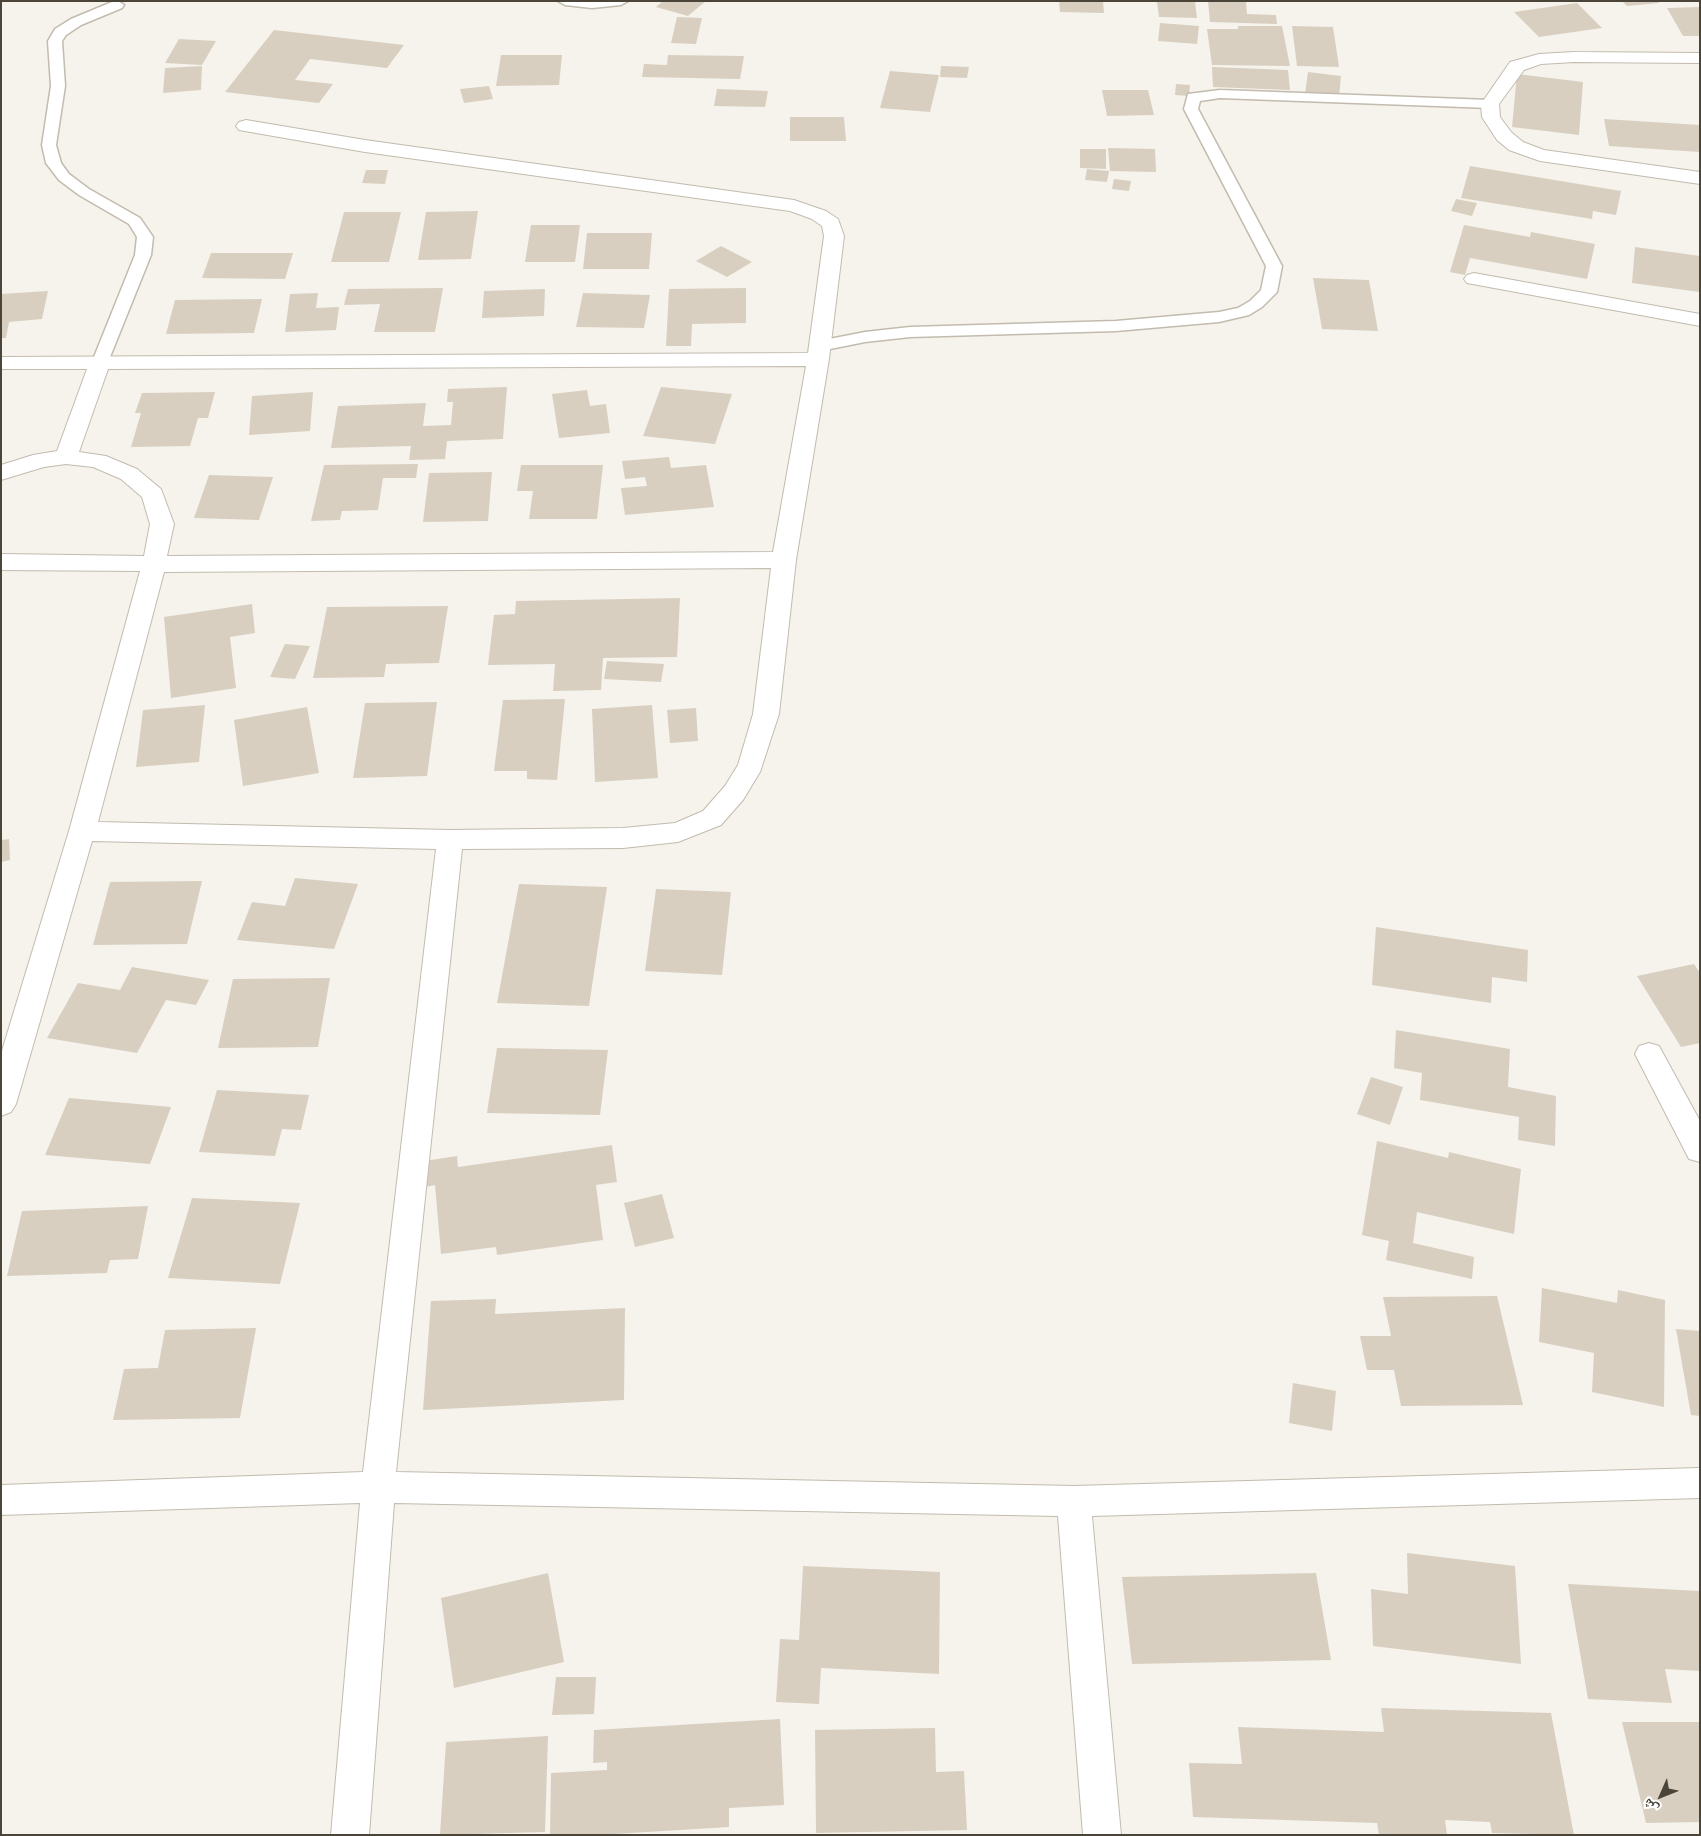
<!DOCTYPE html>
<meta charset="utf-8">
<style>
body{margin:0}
#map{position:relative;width:1701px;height:1836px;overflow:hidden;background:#f6f3ec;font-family:Roboto,"Noto Naskh Arabic",sans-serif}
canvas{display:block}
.frame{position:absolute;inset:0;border:2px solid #4b4439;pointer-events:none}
.north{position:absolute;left:1636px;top:1771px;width:50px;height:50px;-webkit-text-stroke:4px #fff;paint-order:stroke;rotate:226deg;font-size:14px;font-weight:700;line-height:20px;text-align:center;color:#4b4439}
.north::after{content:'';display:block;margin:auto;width:18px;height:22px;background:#4b4439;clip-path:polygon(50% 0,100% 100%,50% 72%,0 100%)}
</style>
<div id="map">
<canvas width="1701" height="1836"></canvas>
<div class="frame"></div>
<div class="north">ش</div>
</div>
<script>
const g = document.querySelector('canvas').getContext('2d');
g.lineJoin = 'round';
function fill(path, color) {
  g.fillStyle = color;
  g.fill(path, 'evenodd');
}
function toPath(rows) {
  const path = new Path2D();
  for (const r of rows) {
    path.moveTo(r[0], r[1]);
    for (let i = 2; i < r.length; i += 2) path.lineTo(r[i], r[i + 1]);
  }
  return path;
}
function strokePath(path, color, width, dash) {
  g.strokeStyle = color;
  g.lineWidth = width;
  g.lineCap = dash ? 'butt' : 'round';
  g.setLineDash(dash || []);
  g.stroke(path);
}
const building = toPath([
 [663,1,706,1,688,16,656,7],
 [1059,1,1103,1,1104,13,1060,12],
 [1208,1,1246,2,1247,14,1276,15,1277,24,1210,22],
 [1622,1,1659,1,1659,3,1627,6],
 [1157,2,1195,2,1197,18,1159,17],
 [1577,3,1602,28,1539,37,1514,12],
 [1700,7,1700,36,1683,36,1667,8],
 [677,17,702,18,696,44,671,43],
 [1160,23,1199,26,1197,44,1158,41],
 [1238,26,1282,26,1290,66,1212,65,1207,29,1238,29],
 [1292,26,1333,27,1339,67,1297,66],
 [274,30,404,45,387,68,310,59,295,80,333,84,319,103,225,92],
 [179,39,216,41,202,65,165,63],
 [501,55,562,55,559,85,496,86],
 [668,55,744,56,740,79,642,77,644,64,667,65],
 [202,66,201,90,163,93,165,68],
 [941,66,969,67,967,78,940,77],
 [1212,67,1288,70,1290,90,1213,87],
 [890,71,939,75,930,112,880,108],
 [1308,72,1341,76,1339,97,1305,94],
 [1517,74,1583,82,1579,135,1512,127],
 [1176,84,1190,85,1189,96,1175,95],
 [489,86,493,99,464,103,460,89],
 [717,89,768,91,765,107,714,106],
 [1102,90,1148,90,1154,115,1107,116],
 [790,117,844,117,846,141,790,141],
 [1604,119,1700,125,1700,152,1609,146],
 [1108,148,1155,149,1156,172,1110,171],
 [1080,149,1106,149,1106,169,1080,168],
 [1470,166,1621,191,1616,215,1593,211,1592,219,1461,198],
 [1087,169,1109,171,1107,182,1085,180],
 [366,170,388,170,385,184,362,183],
 [1114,179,1131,181,1129,191,1112,189],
 [1456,199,1477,203,1472,216,1451,211],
 [478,211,471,259,418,260,426,212],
 [344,212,401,212,389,262,331,262],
 [531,225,580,225,575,262,525,262],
 [1464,225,1530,237,1531,232,1595,244,1587,279,1470,258,1465,275,1450,272],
 [587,233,652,233,649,269,583,269],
 [721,246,752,262,727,277,696,261],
 [1635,247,1700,256,1700,292,1632,283],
 [211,253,293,253,285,279,202,278],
 [1313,278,1369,280,1378,331,1322,329],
 [443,288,435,332,374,332,380,304,344,305,348,289],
 [746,288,746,323,692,324,691,346,666,346,669,289],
 [545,289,544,316,482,318,484,291],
 [48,291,42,319,9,322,6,338,1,338,1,294],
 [318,293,316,308,339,307,336,330,285,332,290,294],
 [583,293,650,295,644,328,576,327],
 [262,299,254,333,166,334,175,300],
 [507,387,503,439,447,441,445,459,409,460,411,446,331,448,338,406,426,403,423,426,451,425,453,402,447,402,448,389],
 [661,387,732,394,715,444,643,436],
 [587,390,590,406,606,404,610,433,559,438,552,394],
 [215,392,208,418,198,418,190,446,131,447,141,413,135,413,142,393],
 [313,392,310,431,249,435,252,396],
 [669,457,671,468,706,465,714,507,625,515,621,488,647,486,645,477,625,479,622,461],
 [418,464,416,478,383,478,378,510,342,511,340,520,311,521,324,465],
 [521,465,603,465,597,519,529,519,533,491,517,491],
 [492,472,488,521,423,522,429,473],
 [209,475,273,477,259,520,194,518],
 [680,598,677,657,603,658,601,690,553,691,555,664,488,665,494,615,515,614,516,601],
 [252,604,255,633,230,637,236,688,171,698,164,617],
 [448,606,439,663,386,664,384,677,313,678,327,607],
 [285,644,310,646,295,679,270,677],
 [607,661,664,664,661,682,604,679],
 [565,699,557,780,527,779,527,771,494,771,503,700],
 [437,702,427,776,353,778,365,703],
 [205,705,199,762,136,767,143,710],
 [652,705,658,778,595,782,592,709],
 [307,707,319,773,243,786,234,720],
 [696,708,698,741,670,743,667,710],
 [9,839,10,860,1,862,1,840],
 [295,878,358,884,334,949,237,940,252,902,285,906],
 [202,881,187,944,93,945,110,882],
 [519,884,607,887,589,1006,497,1003],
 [656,889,731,892,722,975,645,971],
 [1376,927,1528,950,1527,982,1492,977,1491,1003,1372,985],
 [1694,964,1700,973,1700,1043,1681,1047,1637,976],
 [132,967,209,980,196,1005,166,1000,137,1053,47,1038,78,983,120,990],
 [330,978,318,1047,218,1048,233,979],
 [1396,1030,1510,1049,1508,1087,1556,1096,1555,1146,1518,1140,1519,1117,1420,1100,1422,1073,1394,1068],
 [497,1048,608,1050,600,1115,487,1113],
 [1371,1077,1403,1087,1390,1125,1357,1114],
 [217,1090,309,1095,301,1130,282,1129,275,1156,199,1152],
 [69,1098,171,1107,150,1164,45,1155],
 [1377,1141,1448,1158,1449,1152,1521,1169,1514,1234,1417,1212,1413,1243,1474,1257,1472,1279,1386,1260,1389,1241,1362,1235],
 [612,1145,617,1182,596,1185,603,1240,497,1255,496,1247,441,1254,435,1185,421,1188,418,1162,457,1156,458,1167],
 [662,1194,674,1238,635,1247,624,1203],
 [192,1198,300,1203,280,1284,168,1278],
 [148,1206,138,1259,110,1260,107,1273,7,1276,22,1211],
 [1542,1288,1617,1303,1618,1290,1665,1300,1664,1407,1592,1392,1594,1353,1539,1342],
 [1497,1296,1523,1405,1401,1406,1394,1370,1367,1370,1360,1336,1391,1336,1383,1297],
 [496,1299,495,1314,625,1308,624,1400,423,1410,431,1301],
 [256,1328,240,1418,113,1420,124,1369,158,1368,165,1330],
 [1676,1329,1700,1331,1700,1416,1691,1415],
 [1293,1383,1336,1391,1332,1431,1289,1423],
 [1407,1553,1515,1566,1521,1664,1373,1646,1371,1589,1408,1594],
 [803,1566,940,1572,939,1674,821,1668,819,1704,776,1702,780,1639,799,1640],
 [548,1573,564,1662,454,1688,441,1598],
 [1316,1573,1331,1660,1132,1664,1122,1577],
 [1568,1584,1700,1591,1700,1671,1665,1669,1672,1703,1588,1699],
 [556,1677,596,1677,594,1714,552,1715],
 [1381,1708,1551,1713,1574,1835,1492,1833,1490,1822,1445,1820,1447,1835,1379,1835,1377,1823,1193,1817,1189,1763,1242,1764,1238,1727,1384,1732],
 [780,1719,784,1805,729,1808,729,1827,598,1835,550,1835,551,1773,607,1770,607,1762,593,1763,594,1730],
 [1622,1722,1700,1722,1700,1822,1646,1823],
 [935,1728,936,1772,964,1771,967,1830,816,1833,815,1730],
 [548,1736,545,1832,440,1835,446,1742]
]);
const service = toPath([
 [558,1,628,1,621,5,592,8,565,5,558,1],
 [112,2,118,1,124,5,122,8,81,25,66,35,62,41,65,86,56,145,61,163,69,174,89,189,140,218,153,237,151,255,108,362,106,366,100,367,94,366,92,362,135,255,137,237,129,224,79,195,59,180,46,163,42,145,51,86,48,41,55,29,71,19,112,2],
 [1220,90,1490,100,1497,104,1490,108,1220,98,1200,101,1198,109,1282,266,1277,292,1262,307,1249,315,1219,322,1116,331,910,337,865,342,820,351,814,350,812,346,814,342,865,332,910,327,1116,321,1219,312,1238,308,1250,301,1261,290,1266,266,1184,109,1188,94,1220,90]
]);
const minor = toPath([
 [1574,52,1700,53,1700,63,1574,62,1541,64,1524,70,1499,104,1500,117,1511,132,1523,142,1544,150,1700,172,1700,184,1540,161,1509,150,1497,140,1482,117,1481,104,1510,62,1539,54,1574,52],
 [246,120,365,140,794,200,826,211,838,219,844,236,829,359,796,560,779,714,760,772,743,800,721,825,678,842,623,848,462,849,396,1472,1074,1486,1700,1468,1700,1498,1092,1516,1121,1835,1083,1835,1058,1516,394,1503,369,1835,331,1835,360,1503,1,1515,1,1485,363,1472,436,849,92,841,16,1104,11,1112,1,1116,1,1054,69,831,140,571,1,570,1,554,144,556,150,524,142,497,121,479,93,467,66,464,44,467,1,480,1,465,33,455,57,451,87,369,1,369,1,357,808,353,824,236,822,226,812,219,790,211,365,152,239,130,236,126,239,122,246,120],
 [806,366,773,552,167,556,174,524,161,489,137,469,106,456,79,452,108,369,806,366],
 [771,568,753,714,738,765,725,786,703,811,675,823,623,828,450,830,98,822,164,572,771,568],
 [1474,273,1700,314,1700,326,1467,283,1464,279,1467,275,1474,273],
 [1649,1043,1659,1046,1700,1121,1700,1162,1689,1159,1635,1054,1639,1046,1649,1043]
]);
fill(building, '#d8cfc1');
strokePath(service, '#c2bbae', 3);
strokePath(minor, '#c2bbae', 2);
fill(service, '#fff');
fill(minor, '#fff');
</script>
